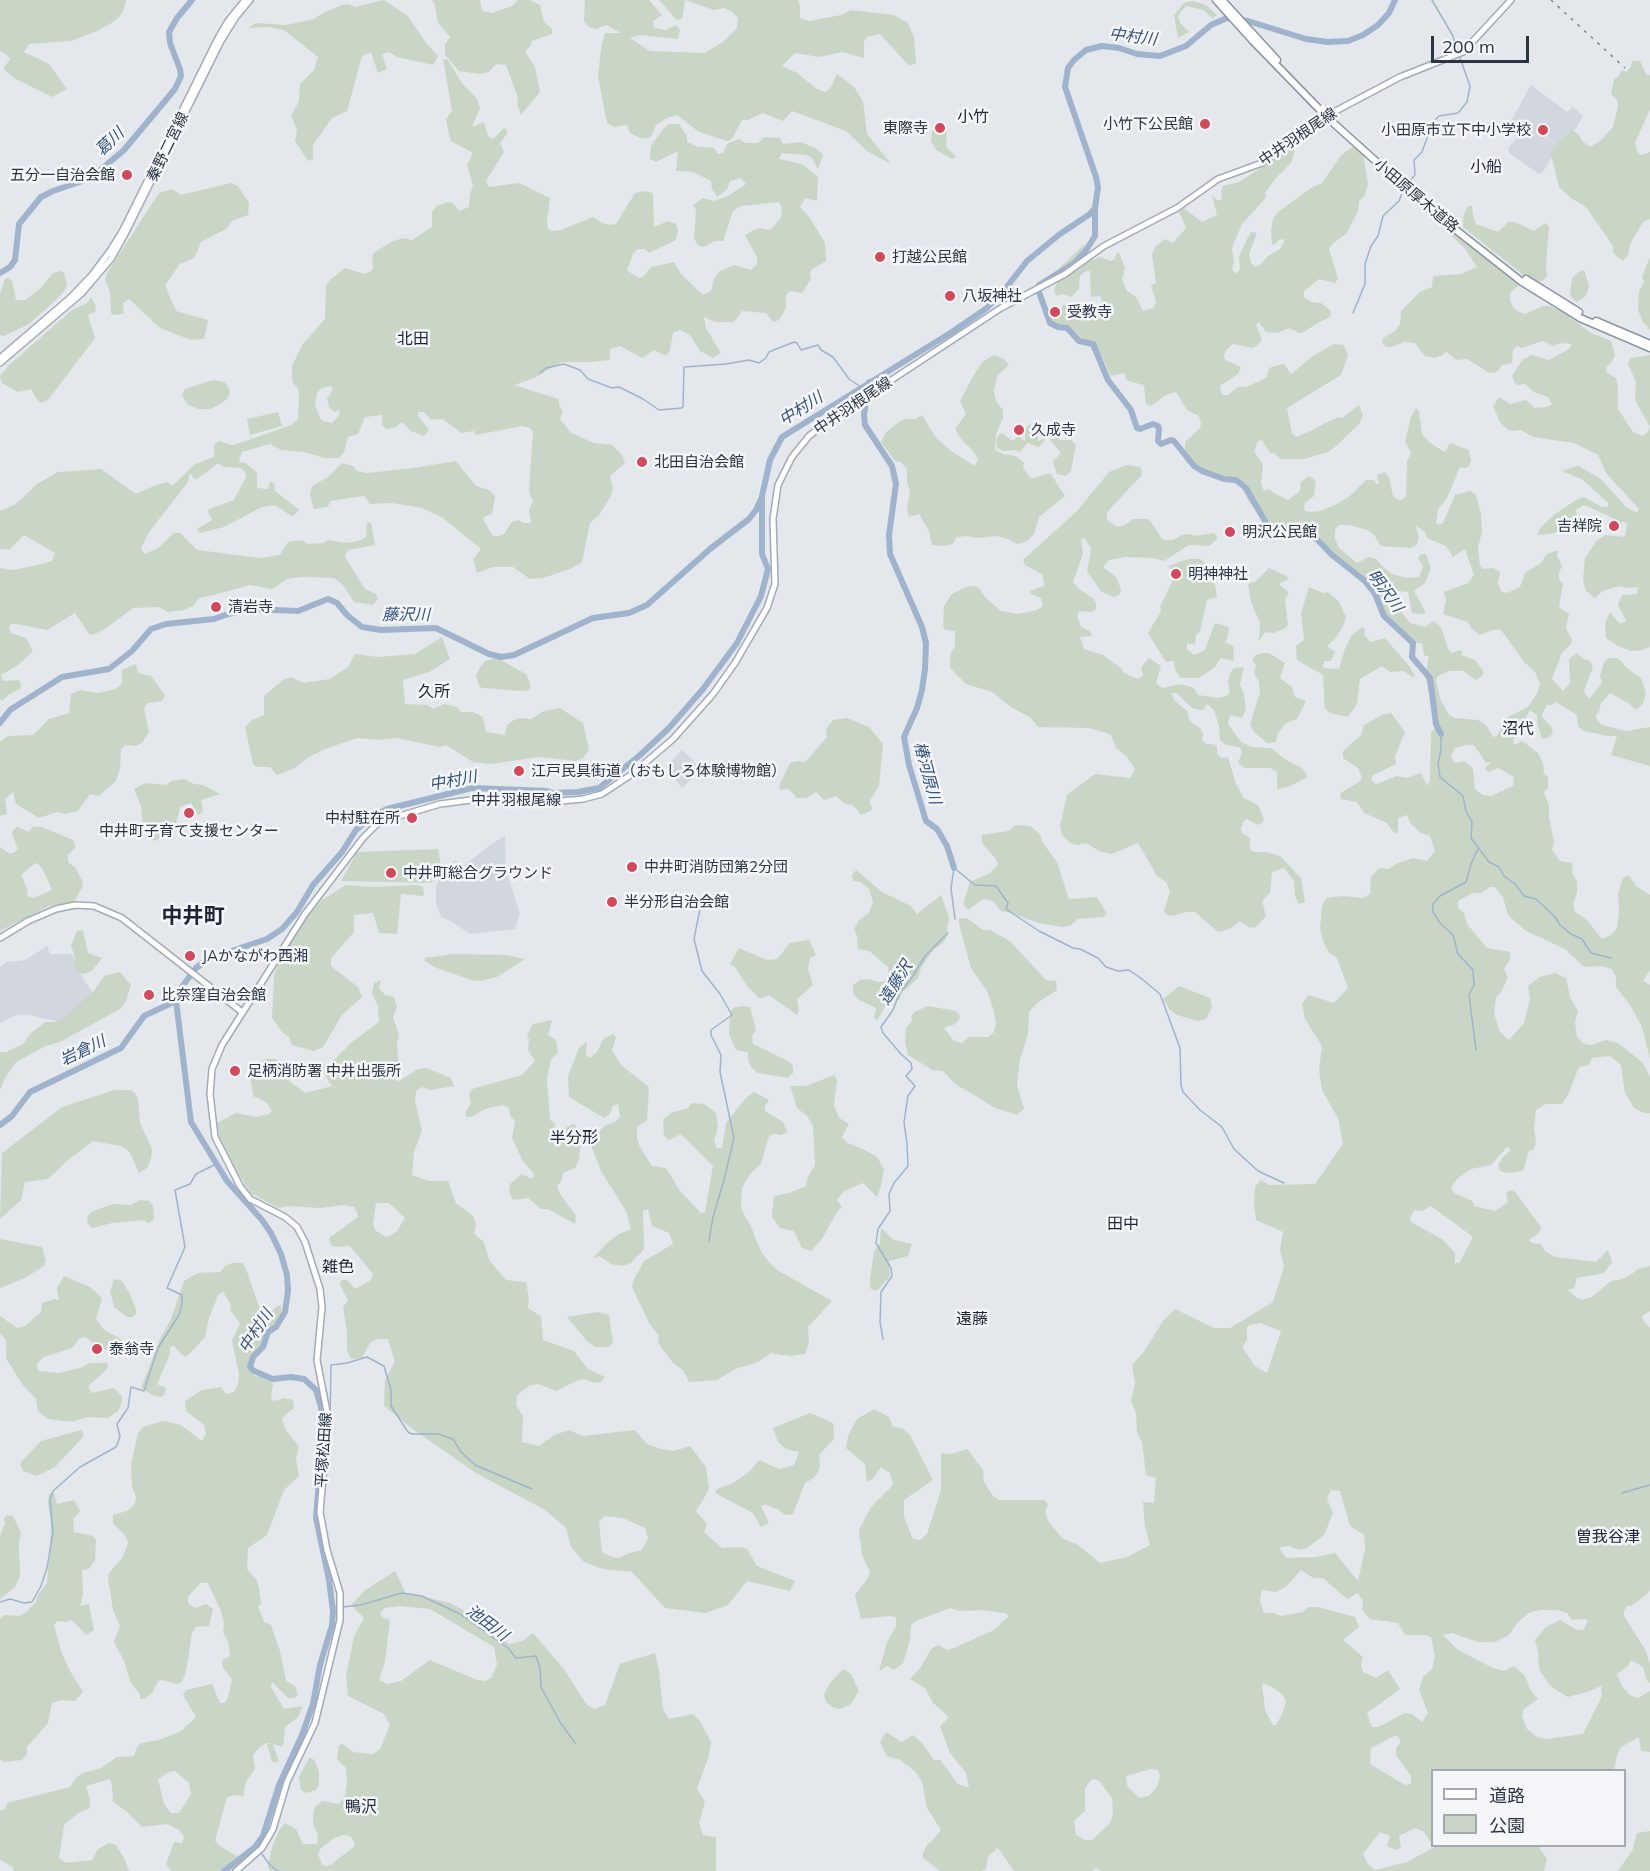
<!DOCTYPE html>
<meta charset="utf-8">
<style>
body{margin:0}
#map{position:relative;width:1650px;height:1871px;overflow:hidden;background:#e4e7ec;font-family:Mulish,"Noto Sans JP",sans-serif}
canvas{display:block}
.legend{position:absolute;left:1431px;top:1769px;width:195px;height:78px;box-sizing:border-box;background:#f4f6f9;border:2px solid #a4a8b1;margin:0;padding:8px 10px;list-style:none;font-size:18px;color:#2b3445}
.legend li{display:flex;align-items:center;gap:12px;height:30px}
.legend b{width:30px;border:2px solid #a4a8b1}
.scale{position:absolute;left:1431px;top:36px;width:98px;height:27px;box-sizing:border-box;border:3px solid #2b3445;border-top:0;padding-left:8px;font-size:18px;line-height:21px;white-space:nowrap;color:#2b3445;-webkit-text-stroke:4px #f4f6f9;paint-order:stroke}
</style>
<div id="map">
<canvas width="1650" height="1871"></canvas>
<ul class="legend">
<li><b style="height:8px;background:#fff"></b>道路</li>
<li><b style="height:16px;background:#c9d6c5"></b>公園</li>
</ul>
<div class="scale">200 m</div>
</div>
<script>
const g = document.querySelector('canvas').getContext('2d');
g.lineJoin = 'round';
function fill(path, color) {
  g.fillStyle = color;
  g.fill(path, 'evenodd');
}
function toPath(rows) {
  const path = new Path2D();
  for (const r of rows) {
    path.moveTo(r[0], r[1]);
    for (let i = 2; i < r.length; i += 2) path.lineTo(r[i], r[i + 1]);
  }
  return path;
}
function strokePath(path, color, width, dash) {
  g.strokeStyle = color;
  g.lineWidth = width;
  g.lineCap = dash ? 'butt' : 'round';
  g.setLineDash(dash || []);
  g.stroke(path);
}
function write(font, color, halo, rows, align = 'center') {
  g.font = font + ' Mulish,"Noto Sans JP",sans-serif';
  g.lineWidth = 5;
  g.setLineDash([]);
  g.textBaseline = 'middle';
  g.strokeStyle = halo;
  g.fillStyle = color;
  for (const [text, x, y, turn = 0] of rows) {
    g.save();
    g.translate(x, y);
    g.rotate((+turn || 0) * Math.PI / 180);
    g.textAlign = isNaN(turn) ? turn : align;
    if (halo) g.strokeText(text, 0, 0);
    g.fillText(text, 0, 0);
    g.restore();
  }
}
const built = toPath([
 [1531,85,1567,112,1573,107,1583,116,1577,127,1550,160,1543,172,1539,174,1509,153,1508,148,1519,135,1505,123,1512,119],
 [682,750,702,769,682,788,666,767],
 [505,836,506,870,520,914,515,929,470,934,449,920,441,917,436,903,436,886,446,866,456,860,460,866,465,865,491,844],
 [47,946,50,954,72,954,83,978,96,998,59,1022,29,1015,16,1015,0,1023,0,967,7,962,25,960]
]);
const green = toPath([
 [0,0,126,0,126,2,122,13,115,21,97,31,71,41,29,44,24,52,49,64,67,89,52,97,14,78,3,69,10,59,6,54,0,51],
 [384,0,408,16,426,43,438,56,433,65,397,57,389,52,382,54,387,69,378,73,371,52,362,56,347,111,332,118,313,145,313,159,308,161,295,141,297,130,291,116,299,101,300,84,314,70,318,57,284,30,268,27,248,28,256,23,287,25,314,19,323,13,342,5,348,4,355,7],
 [431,0,480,0,482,11,492,13,512,6,518,0,530,0,540,5,544,22,552,29,552,34,532,41,530,47,525,51,535,67,540,92,521,115,517,104,518,98,506,65,496,64,489,72,479,74,459,71,445,55,445,44,450,37,438,23,434,2],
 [585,0,649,0,662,15,653,21,654,28,666,30,676,25,680,30,678,39,640,35,630,38,650,51,677,52,705,53,724,41,737,28,738,18,732,12,724,8,714,10,685,0,682,19,677,20,659,0,798,0,800,5,800,18,809,21,841,15,851,10,894,15,908,23,914,37,916,63,909,66,880,34,867,37,864,41,864,58,843,52,819,57,795,53,782,66,797,73,817,89,826,92,831,87,837,74,854,87,863,101,867,134,891,164,867,151,846,131,792,111,783,121,763,113,748,120,742,120,732,139,727,141,699,132,677,115,667,118,656,125,651,137,642,139,630,133,627,125,614,127,607,123,598,76,601,49,605,33,621,33,606,25,596,29,589,27,584,21],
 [1192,1,1206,5,1217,15,1212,18,1203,10,1187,6,1182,10,1178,17,1181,24,1189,32,1178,38,1174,15,1184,3],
 [443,59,448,60,461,82,477,99,480,108,473,124,473,127,484,122,488,136,493,139,504,128,507,130,507,134,500,143,504,152,486,181,489,187,519,183,550,198,547,222,548,229,552,231,561,230,593,217,602,223,610,225,616,224,635,193,645,191,653,193,654,227,668,221,676,224,678,231,676,240,649,253,645,249,638,249,633,254,627,270,638,278,643,277,651,267,674,262,681,274,703,295,711,291,714,279,720,271,735,265,751,270,757,264,757,257,745,235,758,228,770,230,781,218,782,209,779,202,741,206,733,211,723,241,715,241,703,247,698,245,694,239,696,210,693,205,703,198,713,201,728,196,746,184,741,178,730,181,727,189,717,197,712,189,711,181,693,172,676,171,678,151,656,162,650,159,651,146,663,129,669,124,679,124,687,136,687,142,696,146,714,148,718,154,723,153,727,144,739,139,745,143,758,143,764,137,780,138,783,144,801,142,817,149,823,155,818,169,811,157,806,155,782,153,779,159,802,164,818,177,817,201,805,198,800,207,810,218,825,243,826,261,812,269,810,273,811,279,802,293,789,291,786,296,786,308,779,320,773,322,766,313,742,311,734,322,715,322,704,317,706,328,721,353,713,358,700,351,690,335,680,330,673,333,670,350,666,356,654,350,642,358,620,346,610,349,610,360,591,362,562,362,532,379,514,385,559,399,559,405,563,412,560,419,571,433,594,443,612,445,622,455,625,463,610,476,613,488,611,496,599,515,590,523,582,562,570,569,543,578,530,579,513,567,493,567,477,573,473,559,481,549,443,518,422,508,392,503,370,504,364,496,330,501,328,507,314,509,310,495,312,486,328,477,342,463,353,466,357,471,367,473,414,468,456,461,476,486,489,490,495,496,492,514,485,516,483,519,493,536,499,536,504,534,512,522,518,520,524,523,531,523,529,510,533,501,529,491,533,432,530,428,522,426,476,435,474,431,461,433,443,419,431,420,424,412,418,412,418,416,429,430,424,436,411,431,402,422,396,427,386,429,382,425,382,415,365,417,358,434,348,437,344,452,339,458,325,458,304,452,281,450,270,444,242,452,239,462,246,463,257,473,257,488,268,489,270,482,274,483,275,491,299,510,293,516,290,515,275,505,262,507,224,527,199,533,197,529,212,520,208,512,209,509,234,500,246,477,245,472,241,468,224,467,219,464,216,464,210,470,195,480,190,473,188,482,149,532,141,549,145,554,158,548,174,533,180,533,197,550,260,558,280,555,288,542,303,540,307,544,324,543,327,540,347,543,358,541,366,537,367,522,371,523,375,545,348,550,345,557,365,589,376,594,378,599,373,605,354,602,342,584,334,578,302,577,287,579,272,589,250,585,214,595,199,598,193,606,184,610,168,612,159,607,133,608,105,629,93,635,89,634,75,613,47,630,16,624,11,624,9,628,11,633,26,638,33,651,18,665,1,675,3,681,19,680,21,685,20,689,8,695,2,701,0,699,0,568,13,570,42,564,52,561,55,553,24,535,9,550,0,549,0,511,16,504,37,484,58,472,101,469,136,494,156,485,168,482,172,486,195,464,214,457,214,444,219,441,232,445,243,442,291,425,298,419,299,396,298,388,292,382,292,366,302,345,325,319,326,285,330,280,345,268,365,274,371,271,373,268,372,256,375,252,391,242,403,238,412,240,432,227,432,212,437,206,448,202,453,203,459,211,469,207,470,194,473,185,467,165,473,153,451,141,449,135,446,119,452,111],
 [331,386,333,389,327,399,329,407,334,412,340,410,339,415,333,423,323,421,320,418,315,405,317,393,322,388],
 [1632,61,1640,61,1647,75,1650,75,1650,109,1635,143,1638,153,1641,155,1650,152,1650,219,1643,222,1630,244,1628,255,1623,261,1613,253,1613,246,1586,207,1571,198,1559,187,1551,154,1559,141,1573,130,1580,136,1581,140,1590,147,1600,141,1613,127,1618,106,1617,100,1611,94,1614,79,1618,77,1622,70,1627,72,1631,66],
 [947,130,946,147,957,157,952,159,936,150,931,141,932,131],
 [1354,146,1363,154,1368,184,1365,195,1359,201,1358,211,1346,234,1332,244,1329,249,1338,278,1335,283,1319,279,1304,291,1304,297,1311,302,1321,303,1330,310,1331,315,1328,318,1316,324,1304,332,1299,333,1289,328,1277,333,1266,332,1259,322,1256,325,1262,339,1258,345,1252,348,1233,344,1226,350,1224,356,1225,360,1241,367,1238,374,1220,386,1222,395,1228,395,1238,387,1249,386,1267,377,1268,371,1271,367,1284,364,1291,374,1313,356,1334,344,1344,345,1348,355,1341,375,1287,408,1292,433,1296,437,1315,429,1325,423,1339,417,1342,418,1359,405,1363,415,1360,423,1335,447,1328,452,1304,459,1281,459,1274,453,1270,453,1262,440,1258,441,1254,451,1263,465,1261,483,1264,491,1270,489,1272,492,1288,500,1300,491,1301,482,1309,476,1316,481,1314,496,1305,503,1304,510,1310,512,1320,511,1335,505,1350,496,1366,480,1374,480,1377,485,1379,483,1377,475,1385,472,1389,478,1393,496,1398,500,1403,499,1406,496,1407,461,1411,453,1405,442,1411,417,1416,408,1419,411,1422,434,1430,443,1445,452,1450,443,1469,450,1471,461,1468,467,1465,468,1460,467,1447,498,1438,509,1436,523,1439,525,1443,523,1455,495,1470,491,1476,495,1481,514,1482,532,1478,547,1480,566,1483,569,1493,568,1500,572,1498,583,1501,591,1507,593,1520,587,1525,573,1541,563,1546,555,1554,551,1558,551,1557,556,1562,566,1559,573,1559,579,1563,584,1559,607,1569,614,1566,628,1572,640,1571,644,1562,653,1552,679,1563,691,1570,683,1569,659,1577,653,1584,659,1590,661,1593,667,1584,691,1589,699,1602,683,1600,676,1604,662,1609,658,1618,658,1627,668,1641,678,1646,693,1643,704,1636,710,1628,703,1610,693,1601,703,1599,712,1596,715,1597,720,1602,725,1626,731,1650,727,1650,766,1611,755,1617,736,1608,736,1584,731,1578,726,1577,715,1556,702,1552,705,1547,705,1543,712,1542,717,1551,726,1553,733,1548,738,1542,739,1537,723,1537,715,1530,710,1526,717,1528,729,1519,733,1513,740,1514,745,1522,741,1538,753,1543,763,1544,774,1548,777,1548,788,1544,792,1549,805,1549,818,1554,842,1552,850,1560,861,1573,863,1572,872,1577,882,1577,893,1573,903,1575,912,1586,919,1602,939,1611,935,1617,928,1619,911,1618,893,1623,878,1629,875,1636,886,1650,895,1650,970,1643,981,1650,985,1650,1059,1642,1027,1630,1005,1616,987,1616,978,1612,969,1600,966,1584,967,1565,949,1526,931,1508,915,1503,897,1495,887,1490,887,1481,893,1472,893,1458,901,1458,908,1464,913,1467,924,1487,948,1510,952,1510,960,1504,969,1508,977,1500,994,1496,997,1494,1013,1500,1032,1509,1040,1524,1023,1530,999,1528,986,1540,977,1555,973,1566,978,1570,997,1578,1011,1575,1022,1577,1037,1584,1044,1592,1045,1606,1040,1618,1043,1643,1063,1650,1077,1650,1113,1644,1113,1634,1108,1625,1093,1621,1065,1610,1056,1592,1058,1589,1065,1579,1067,1569,1093,1562,1104,1546,1104,1536,1110,1534,1128,1536,1141,1534,1149,1529,1151,1523,1171,1507,1173,1500,1171,1498,1165,1504,1156,1511,1150,1507,1147,1491,1165,1471,1169,1458,1178,1451,1187,1454,1193,1472,1201,1474,1206,1495,1211,1508,1202,1506,1193,1511,1190,1515,1192,1541,1227,1540,1232,1529,1240,1532,1243,1541,1244,1545,1251,1555,1257,1596,1262,1608,1250,1612,1262,1604,1273,1577,1278,1574,1288,1568,1290,1577,1298,1582,1300,1592,1297,1611,1281,1619,1280,1629,1276,1638,1269,1650,1266,1650,1311,1642,1316,1643,1320,1650,1328,1650,1590,1646,1595,1631,1606,1627,1606,1624,1611,1624,1616,1646,1651,1650,1664,1650,1683,1647,1681,1643,1667,1631,1660,1628,1666,1617,1674,1622,1686,1630,1695,1638,1698,1650,1691,1650,1752,1641,1751,1639,1737,1621,1747,1617,1756,1614,1770,1432,1770,1432,1844,1424,1832,1415,1828,1399,1836,1401,1847,1396,1850,1387,1846,1390,1836,1380,1832,1363,1854,1367,1863,1375,1870,1407,1862,1434,1847,1433,1846,1538,1846,1547,1859,1544,1871,1102,1871,1096,1868,1092,1871,1014,1871,998,1848,988,1856,986,1869,981,1871,940,1871,923,1858,923,1853,927,1845,932,1841,941,1830,927,1808,922,1782,915,1771,900,1760,887,1756,880,1742,886,1732,902,1742,913,1735,922,1743,934,1760,940,1760,958,1784,969,1788,966,1773,950,1753,940,1726,949,1717,933,1703,925,1688,910,1679,920,1668,932,1648,938,1645,948,1650,954,1648,994,1630,1009,1616,1005,1613,981,1610,960,1611,950,1608,918,1620,911,1625,910,1640,903,1663,894,1670,887,1666,879,1671,887,1642,896,1626,896,1617,890,1616,861,1619,855,1595,868,1578,870,1572,862,1555,859,1530,871,1507,893,1485,890,1473,881,1467,873,1479,867,1482,865,1464,846,1448,848,1436,857,1419,874,1409,889,1417,893,1427,902,1428,910,1435,933,1480,904,1500,904,1517,913,1539,920,1540,927,1534,941,1490,941,1453,951,1454,967,1449,983,1470,984,1482,993,1496,999,1500,1045,1500,1048,1505,1045,1512,1048,1521,1062,1538,1078,1545,1100,1563,1127,1557,1150,1545,1145,1527,1143,1502,1154,1503,1156,1478,1146,1475,1142,1442,1137,1432,1136,1413,1131,1401,1135,1383,1132,1365,1143,1353,1163,1321,1175,1309,1214,1328,1230,1328,1273,1302,1284,1267,1280,1250,1283,1232,1256,1220,1254,1206,1255,1187,1261,1180,1269,1185,1315,1184,1343,1144,1338,1118,1322,1090,1319,1070,1322,1046,1305,1019,1302,1004,1308,995,1334,1003,1348,988,1337,958,1329,953,1323,941,1320,928,1322,906,1326,898,1343,896,1363,898,1370,894,1371,877,1379,868,1389,869,1398,863,1413,858,1427,861,1435,851,1430,836,1421,833,1411,824,1407,815,1398,818,1398,831,1395,834,1387,823,1364,813,1357,802,1341,799,1340,796,1341,793,1360,781,1362,777,1358,768,1343,758,1343,751,1361,735,1364,725,1382,715,1391,713,1405,732,1395,756,1396,764,1373,775,1371,780,1376,784,1397,776,1407,778,1421,773,1427,786,1430,780,1431,731,1433,731,1436,724,1425,675,1429,657,1424,655,1422,643,1409,643,1398,633,1393,626,1383,617,1373,595,1364,584,1326,552,1308,535,1304,526,1274,528,1263,521,1248,500,1237,479,1229,477,1213,478,1199,472,1185,461,1185,442,1200,428,1201,423,1199,416,1187,410,1176,392,1166,395,1151,406,1146,404,1144,385,1128,381,1125,378,1125,373,1111,376,1095,342,1081,338,1068,327,1055,324,1052,320,1054,317,1060,317,1062,314,1062,306,1068,304,1072,312,1076,315,1085,309,1100,306,1102,300,1100,296,1091,297,1090,271,1086,271,1080,276,1079,289,1071,297,1063,294,1057,296,1055,294,1054,290,1057,283,1054,273,1084,245,1090,251,1083,257,1086,263,1100,257,1111,261,1115,259,1117,252,1119,253,1125,268,1122,280,1127,291,1136,297,1143,311,1153,308,1156,302,1151,285,1156,283,1152,254,1155,247,1165,239,1173,243,1186,228,1179,212,1184,208,1202,222,1217,215,1212,195,1218,201,1222,199,1221,192,1223,186,1239,182,1292,148,1295,150,1291,163,1275,179,1265,193,1266,197,1263,201,1242,224,1235,240,1232,249,1234,262,1232,269,1236,274,1240,269,1239,257,1245,243,1251,232,1257,233,1249,254,1251,263,1255,267,1261,264,1268,256,1280,249,1284,242,1284,239,1279,240,1274,245,1272,244,1271,231,1273,219,1278,212,1311,188,1322,183,1341,155],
 [1339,525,1349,525,1367,530,1374,535,1381,546,1410,548,1417,545,1419,536,1415,525,1425,532,1427,538,1446,546,1453,557,1465,549,1474,575,1468,583,1444,592,1446,600,1443,614,1468,622,1472,629,1480,635,1493,630,1501,630,1525,663,1535,672,1540,684,1538,692,1528,707,1508,717,1497,736,1493,737,1486,725,1478,720,1455,718,1449,715,1440,699,1436,680,1438,676,1449,671,1464,671,1475,680,1481,677,1484,672,1475,660,1461,655,1463,652,1459,650,1452,653,1448,649,1441,627,1433,621,1425,627,1410,623,1389,596,1385,584,1397,591,1408,592,1412,613,1421,614,1426,613,1414,591,1425,583,1431,568,1426,554,1421,554,1418,558,1423,566,1419,577,1406,578,1392,574,1384,568,1376,559,1369,557,1357,563,1339,548,1335,539,1335,530],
 [1467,745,1474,745,1486,763,1492,762,1485,768,1488,772,1498,768,1514,777,1513,786,1491,796,1483,795,1475,789,1473,769,1465,761,1455,763,1451,757,1455,748],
 [1431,1206,1473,1237,1459,1263,1455,1263,1455,1253,1442,1239,1411,1222,1410,1217,1415,1210,1422,1211],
 [1260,1323,1281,1331,1267,1373,1255,1366,1242,1347,1247,1340,1247,1328,1249,1325],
 [1331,1490,1340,1491,1350,1526,1364,1535,1365,1549,1358,1581,1335,1553,1316,1557,1286,1558,1279,1547,1289,1546,1300,1550,1307,1548,1324,1535,1333,1513,1327,1499],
 [1301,1570,1313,1578,1323,1578,1347,1599,1358,1593,1363,1601,1362,1610,1370,1619,1398,1623,1405,1635,1426,1635,1431,1637,1435,1656,1432,1669,1423,1677,1419,1690,1428,1713,1422,1722,1412,1714,1405,1713,1378,1727,1372,1727,1367,1713,1400,1689,1388,1670,1376,1678,1363,1672,1361,1665,1363,1657,1343,1640,1359,1627,1355,1617,1318,1607,1308,1607,1303,1612,1281,1616,1274,1613,1264,1613,1260,1601,1262,1590,1276,1592,1287,1586],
 [1541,1610,1557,1610,1567,1613,1572,1620,1586,1619,1588,1621,1583,1630,1577,1630,1560,1620,1546,1627,1535,1640,1538,1652,1539,1669,1550,1686,1568,1697,1590,1691,1601,1686,1602,1696,1583,1734,1546,1739,1537,1737,1527,1729,1522,1716,1524,1709,1538,1699,1531,1691,1525,1676,1514,1666,1504,1671,1491,1667,1458,1650,1443,1635,1452,1633,1478,1642,1495,1642,1509,1635,1518,1622,1530,1612],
 [1262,1683,1272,1687,1283,1695,1286,1701,1283,1712,1276,1725,1273,1725,1265,1710],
 [1397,1735,1401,1742,1396,1748,1396,1755,1411,1776,1411,1784,1405,1785,1370,1764,1371,1748],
 [1151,1769,1158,1770,1160,1775,1157,1787,1149,1796,1139,1798,1127,1786,1126,1776],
 [1095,1779,1099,1781,1112,1798,1113,1814,1110,1823,1092,1840,1085,1840,1076,1835,1074,1821,1085,1811,1085,1789,1091,1780],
 [231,183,238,186,249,203,248,215,232,221,226,229,201,242,194,258,180,264,165,285,176,311,208,320,204,339,191,340,160,328,129,299,123,303,124,313,122,314,113,315,111,313,110,292,105,280,107,273,159,193,172,189,181,195],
 [1468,206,1472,206,1473,215,1476,224,1498,232,1508,222,1515,222,1534,231,1545,223,1549,226,1546,266,1547,275,1545,279,1538,283,1532,282,1463,227,1463,216],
 [1453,233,1520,284,1510,293,1510,301,1514,308,1519,312,1525,314,1543,306,1550,306,1566,314,1591,333,1611,341,1615,355,1612,362,1607,366,1606,372,1616,378,1618,386,1618,409,1633,432,1642,436,1648,432,1650,427,1635,400,1636,382,1628,364,1630,358,1650,355,1650,647,1643,650,1631,651,1618,646,1606,638,1605,623,1610,612,1620,624,1626,621,1618,605,1622,595,1637,594,1638,587,1627,588,1619,586,1603,591,1595,598,1586,591,1583,580,1585,558,1597,540,1606,535,1625,537,1627,523,1620,521,1622,523,1620,530,1611,521,1613,518,1584,505,1576,510,1577,518,1568,519,1561,531,1550,534,1538,535,1540,528,1555,514,1576,500,1584,497,1602,507,1608,507,1608,503,1582,479,1562,471,1573,467,1579,466,1602,480,1626,507,1637,513,1639,509,1606,473,1598,455,1574,443,1533,437,1521,430,1512,431,1507,429,1500,422,1493,406,1499,397,1510,404,1526,400,1535,408,1548,407,1552,404,1548,397,1534,392,1525,384,1518,385,1515,383,1512,376,1523,359,1532,355,1549,360,1569,349,1572,344,1561,343,1553,346,1543,341,1522,348,1517,346,1513,349,1512,363,1502,365,1498,371,1494,373,1488,372,1467,359,1456,360,1446,351,1443,355,1435,358,1425,356,1415,343,1404,342,1391,347,1386,347,1382,343,1383,338,1395,331,1400,324,1401,311,1420,292,1432,287,1433,276,1461,274,1477,267,1466,250,1450,234],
 [1650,257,1650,330,1643,322,1638,310,1639,291,1644,282,1642,277],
 [1584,270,1589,286,1588,291,1585,297,1576,302,1570,295,1572,278,1578,272],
 [61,271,64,273,67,284,65,290,57,299,29,324,4,336,0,335,0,294,5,279,9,278,12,281,16,300,25,300,41,288,53,273],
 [91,297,96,306,95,312,88,315,95,338,48,400,41,403,38,401,31,389,18,392,2,383,0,376,8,366,72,310,87,303],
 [994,355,1004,359,1009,365,997,376,994,391,996,401,1003,410,1003,418,996,434,995,450,1003,454,1016,456,1024,463,1023,468,1031,479,1050,473,1065,496,1039,517,1034,534,1028,540,1022,543,1017,544,1008,539,996,536,975,538,967,536,957,537,953,544,945,546,932,545,929,531,919,514,909,517,907,507,910,492,907,482,907,469,901,462,895,461,881,442,886,432,899,422,905,419,915,419,922,415,936,438,951,451,975,466,978,459,974,452,961,439,955,429,966,414,960,401,971,380,982,362],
 [213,380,224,382,228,386,230,392,228,398,222,403,210,409,199,409,188,405,182,395,185,389],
 [278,412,282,426,250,435,247,419],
 [1029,425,1038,429,1038,442,1043,438,1045,440,1039,447,1027,443,1020,452,1016,450,1003,451,998,448,996,442,998,436,1002,433,1013,441,1018,436,1025,441,1025,430],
 [1055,435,1060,440,1071,440,1076,445,1071,471,1066,476,1057,474,1054,466,1053,461,1061,453,1050,440],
 [1127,465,1140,467,1142,471,1141,476,1109,510,1107,513,1107,520,1117,527,1125,525,1133,519,1149,519,1162,539,1166,540,1173,540,1182,535,1189,534,1194,536,1214,533,1218,538,1209,546,1189,545,1164,561,1152,558,1126,557,1109,560,1103,567,1117,578,1121,590,1119,595,1114,597,1102,592,1087,572,1091,549,1085,538,1081,539,1083,554,1073,582,1079,589,1094,599,1096,603,1096,609,1091,612,1079,611,1077,616,1081,627,1090,631,1092,636,1080,637,1084,649,1103,655,1122,669,1124,673,1138,679,1143,676,1141,667,1149,658,1161,666,1156,683,1162,688,1181,684,1194,688,1198,695,1219,698,1226,696,1230,693,1228,682,1230,673,1234,668,1244,667,1240,685,1244,694,1246,709,1242,718,1230,715,1228,724,1241,742,1252,747,1271,748,1286,760,1302,768,1308,777,1288,787,1277,789,1277,772,1270,768,1245,768,1239,764,1238,762,1242,753,1240,747,1226,745,1220,740,1219,726,1214,710,1207,704,1203,710,1200,710,1192,708,1177,693,1171,693,1175,701,1187,711,1190,721,1201,729,1203,734,1202,740,1206,744,1213,744,1217,746,1217,754,1222,758,1228,757,1236,784,1244,798,1258,805,1264,819,1262,823,1258,825,1247,819,1244,821,1241,828,1242,833,1250,838,1250,849,1253,852,1267,852,1280,856,1301,878,1305,902,1299,904,1295,896,1294,881,1284,868,1272,872,1270,893,1262,901,1266,916,1256,927,1250,928,1240,921,1230,929,1218,932,1195,912,1187,912,1171,916,1167,915,1164,911,1170,891,1166,882,1157,876,1138,843,1112,854,1099,851,1086,843,1077,845,1070,843,1062,835,1060,826,1067,795,1095,774,1130,778,1135,769,1127,757,1116,748,1111,735,1106,733,1089,728,1038,727,1031,718,1011,707,992,692,966,684,950,668,950,655,955,646,955,631,945,630,943,625,944,606,952,594,969,586,978,587,985,597,1001,611,1018,614,1037,610,1043,606,1041,598,1031,594,1030,591,1044,586,1044,582,1042,574,1025,565,1023,560,1077,511,1109,472],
 [1188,559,1200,559,1212,569,1204,578,1215,584,1217,597,1207,600,1200,632,1196,635,1195,645,1187,643,1187,649,1194,655,1205,650,1215,623,1229,627,1228,636,1225,642,1233,646,1234,661,1221,658,1214,668,1199,678,1181,678,1175,670,1174,661,1166,662,1148,633,1161,611,1160,607,1174,578,1169,566],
 [1269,568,1285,575,1289,579,1279,584,1289,593,1285,599,1288,625,1284,629,1273,633,1265,632,1259,641,1260,623,1251,602,1248,584,1256,581],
 [1309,587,1323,593,1328,592,1339,602,1346,617,1344,624,1336,638,1327,646,1335,652,1331,661,1324,661,1323,668,1339,669,1345,649,1352,635,1362,627,1365,629,1364,635,1371,642,1385,638,1410,667,1415,676,1412,677,1404,671,1390,672,1382,666,1360,679,1357,704,1348,717,1330,713,1325,709,1323,675,1297,660,1296,646,1304,640,1301,613],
 [442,637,450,659,429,672,403,680,405,704,428,705,433,709,444,704,457,707,461,712,473,712,483,717,486,732,505,735,507,725,512,721,519,718,531,719,544,711,560,708,583,723,589,750,583,758,576,761,539,757,490,764,473,762,446,745,440,747,396,738,377,740,357,738,325,749,309,757,293,769,277,775,270,767,257,767,253,764,245,727,252,720,264,715,264,696,283,680,291,677,303,683,330,679,348,667,355,654,378,657,415,654],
 [1262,653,1269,653,1285,663,1280,678,1292,687,1295,697,1306,701,1297,719,1286,723,1277,735,1276,742,1267,743,1254,732,1250,724,1260,693,1259,682,1254,673,1256,665,1252,660,1256,655],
 [497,658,526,674,531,686,529,690,524,691,482,688,479,686,476,675,481,666,485,661],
 [136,664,138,673,151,676,165,695,162,701,148,703,144,708,149,732,142,743,136,746,126,745,121,749,120,768,116,781,99,796,90,794,78,811,65,814,57,812,39,818,16,804,13,792,5,799,7,814,0,816,0,742,8,736,33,735,49,719,69,713,71,694,80,690,99,693,115,689,122,684,122,670],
 [847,718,869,727,883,744,879,786,869,802,872,808,871,811,861,815,853,805,845,804,836,796,824,800,816,792,806,798,796,798,795,795,788,789,780,790,779,786,790,763,797,761,804,762,807,760,827,737,826,729,833,720],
 [185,779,194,784,203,785,220,794,201,800,203,811,198,816,191,803,180,807,174,833,162,836,155,841,147,837,143,829,141,806,134,789,145,783,166,785,171,781],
 [1015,825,1030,826,1040,834,1043,843,1057,862,1069,899,1097,897,1107,914,1103,917,1078,919,1071,925,1063,927,1038,923,1012,913,1001,911,993,901,983,899,968,910,963,904,970,882,990,873,998,865,996,859,982,843,982,835,1009,831],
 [33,826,42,827,73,840,75,844,75,848,68,855,68,862,75,867,82,880,83,886,74,902,49,906,0,931,0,847,10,854,15,852,18,849,12,834,13,830,17,827,29,832],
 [37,863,42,868,52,889,50,891,34,898,27,896,28,890,21,875,34,864],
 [438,849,441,866,431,883,341,881,357,852],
 [856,870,882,892,911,906,917,914,941,895,949,917,946,939,943,943,934,949,921,968,918,978,903,992,899,1000,887,1003,877,1021,874,1017,876,1008,859,1000,853,994,853,985,860,980,869,979,878,982,884,981,889,976,888,967,869,951,858,949,857,936,854,929,859,920,868,914,873,902,869,889,861,882,853,881,852,875],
 [346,885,372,887,417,885,423,887,424,896,401,894,397,934,379,933,373,913,354,915,354,932,331,958,331,966,358,987,362,997,342,1015,323,1047,314,1051,292,1045,289,1037,282,1032,272,1018,274,976,287,936,322,900],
 [967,918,983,930,990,930,1010,941,1046,980,1056,981,1057,990,1037,1003,1029,1012,1028,1034,1020,1059,1017,1085,1024,1109,1017,1115,995,1108,981,1099,955,1084,943,1071,932,1070,908,1055,905,1042,906,1028,913,1020,911,1017,914,1012,928,1006,956,1011,960,1016,958,1021,953,1025,944,1028,954,1041,962,1043,969,1037,988,1037,994,1032,996,1022,993,1008,987,991,971,968,959,924,959,919],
 [83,930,88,953,102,958,92,971,84,974,79,973,74,968,75,957,71,946,77,931],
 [809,940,816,955,810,958,808,969,813,985,797,999,799,1010,797,1015,769,995,760,999,747,986,735,967,730,964,739,948,767,960,777,959,790,943],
 [454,954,506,955,525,959,497,977,481,981,471,980,434,967,425,961,425,958],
 [120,972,131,985,126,1001,120,1009,60,1042,46,1046,16,1062,6,1076,0,1090,0,1052,6,1052,23,1044,30,1034,45,1022,55,1022,62,1019,93,992,104,976],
 [381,980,379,988,385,995,394,997,397,1007,393,1017,399,1035,397,1044,398,1062,395,1080,399,1081,418,1069,427,1068,451,1078,454,1086,430,1090,422,1087,416,1091,415,1100,422,1131,414,1152,412,1175,429,1181,448,1181,456,1203,473,1216,476,1224,474,1234,484,1242,489,1260,506,1280,526,1282,529,1298,528,1308,541,1316,543,1340,574,1351,588,1369,605,1377,601,1382,594,1383,585,1379,578,1380,557,1391,538,1384,529,1386,517,1395,516,1405,523,1416,522,1442,539,1446,554,1435,569,1430,583,1436,635,1430,647,1444,661,1449,674,1451,690,1446,706,1467,709,1490,696,1511,707,1524,704,1532,722,1548,741,1547,747,1549,757,1566,795,1581,790,1591,747,1581,728,1605,706,1613,665,1608,632,1572,603,1569,584,1562,571,1547,566,1528,545,1510,476,1473,414,1430,384,1406,385,1380,395,1362,388,1339,377,1339,370,1343,362,1358,351,1359,347,1350,347,1332,343,1307,348,1301,340,1284,341,1280,347,1280,355,1289,371,1280,373,1274,350,1246,335,1247,331,1245,329,1238,358,1217,357,1212,354,1207,344,1205,320,1208,288,1206,278,1208,251,1193,239,1175,220,1139,217,1123,236,1113,256,1117,269,1114,272,1111,267,1103,253,1096,251,1080,256,1063,266,1059,274,1059,280,1061,290,1082,306,1093,332,1086,323,1072,322,1066,330,1064,352,1042,379,1022,378,1006,372,994,374,983],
 [376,1203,389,1203,405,1218,397,1231,391,1235,386,1237,375,1230,373,1224],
 [605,1516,623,1518,645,1528,648,1538,642,1550,629,1553,619,1558,612,1557,602,1552,599,1522],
 [1179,986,1210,998,1212,1007,1206,1019,1198,1021,1177,1015,1170,1010,1163,999],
 [741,1006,750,1007,756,1030,752,1036,753,1044,788,1061,793,1066,793,1073,788,1078,758,1073,751,1067,748,1060,748,1052,736,1050,729,1034,730,1014,733,1008],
 [552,1020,548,1035,556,1040,558,1053,551,1059,547,1079,550,1120,555,1123,555,1131,559,1132,572,1124,576,1125,581,1142,579,1160,575,1168,563,1173,562,1180,557,1186,560,1194,576,1216,575,1224,548,1209,541,1209,528,1198,513,1200,509,1191,510,1184,522,1174,532,1179,534,1174,522,1160,512,1138,515,1121,510,1116,509,1108,502,1105,485,1109,471,1117,466,1117,466,1111,471,1103,469,1094,472,1089,522,1075,535,1061,528,1050,529,1039,527,1035,533,1024],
 [613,1034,616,1037,612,1050,621,1065,649,1087,647,1120,637,1127,637,1139,640,1147,652,1166,666,1168,680,1191,701,1213,705,1212,713,1166,681,1134,669,1140,664,1135,663,1120,671,1113,688,1108,691,1103,704,1104,716,1113,718,1127,714,1141,717,1148,722,1148,726,1123,746,1098,754,1092,769,1100,765,1106,765,1111,783,1122,787,1132,781,1135,774,1134,769,1136,761,1164,750,1174,742,1188,741,1202,742,1211,751,1226,756,1240,762,1253,769,1262,777,1270,832,1301,808,1327,809,1343,805,1354,790,1356,771,1353,758,1362,735,1369,717,1380,689,1382,683,1370,674,1364,663,1350,658,1342,659,1336,649,1323,632,1287,634,1279,644,1261,673,1244,669,1233,652,1226,648,1209,643,1211,644,1249,631,1263,622,1266,611,1264,599,1256,592,1259,608,1242,619,1234,631,1229,626,1211,601,1171,590,1143,604,1126,615,1122,620,1117,618,1104,613,1106,609,1115,604,1118,569,1097,568,1076,579,1048,587,1041,586,1055,590,1058,597,1052,603,1039],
 [834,1075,837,1080,834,1105,839,1118,849,1124,842,1137,847,1143,863,1149,877,1157,884,1169,881,1186,877,1197,863,1183,844,1191,837,1200,842,1207,837,1212,822,1239,811,1251,802,1248,794,1231,780,1228,772,1217,774,1196,789,1193,806,1186,807,1179,815,1165,813,1126,807,1116,797,1108,790,1086,806,1086],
 [114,1090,130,1090,135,1093,138,1099,140,1123,152,1149,151,1159,147,1168,139,1173,130,1153,126,1149,120,1146,93,1141,67,1161,48,1179,25,1182,21,1200,0,1219,2,1153,62,1107],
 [140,1200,149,1201,153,1206,154,1220,148,1223,144,1220,112,1223,92,1228,88,1224,87,1218,91,1212,113,1204,131,1205],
 [881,1228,894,1240,912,1244,908,1256,889,1261,890,1276,879,1289,874,1291,870,1288,870,1278,874,1252,880,1243],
 [0,1239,42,1247,46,1261,44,1266,25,1278,0,1288],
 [233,1263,242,1263,246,1269,264,1321,268,1323,273,1310,279,1305,281,1306,281,1315,268,1338,249,1360,250,1370,255,1376,268,1378,273,1383,271,1399,274,1401,284,1398,293,1400,294,1408,284,1416,282,1420,286,1430,299,1447,296,1458,299,1476,284,1490,267,1535,248,1548,247,1569,256,1579,259,1587,261,1604,258,1606,264,1622,271,1625,280,1651,286,1681,295,1686,298,1695,294,1698,288,1698,272,1682,271,1687,284,1709,303,1706,298,1717,285,1727,283,1747,273,1744,279,1762,272,1762,267,1744,272,1743,266,1743,260,1747,253,1755,255,1769,246,1782,243,1797,237,1795,227,1797,215,1841,221,1847,237,1856,240,1862,230,1871,171,1871,166,1864,174,1842,182,1843,184,1837,179,1830,167,1824,142,1827,126,1811,113,1802,112,1786,110,1779,86,1786,90,1800,90,1808,80,1812,64,1825,59,1858,66,1863,92,1860,98,1849,109,1843,116,1845,125,1860,129,1871,14,1871,12,1866,0,1860,0,1811,5,1809,7,1803,70,1787,76,1778,83,1773,101,1768,117,1757,134,1756,137,1747,141,1743,159,1740,181,1731,196,1717,183,1695,186,1690,212,1684,220,1703,224,1703,228,1698,232,1679,223,1668,222,1660,230,1656,228,1641,223,1632,224,1623,221,1611,208,1583,200,1583,188,1597,188,1603,195,1608,206,1604,213,1609,209,1626,196,1627,192,1633,186,1672,182,1682,176,1684,163,1680,158,1681,152,1693,145,1699,140,1699,140,1694,131,1683,124,1661,114,1642,120,1626,113,1610,108,1578,109,1573,123,1557,128,1543,125,1535,113,1523,113,1515,127,1511,135,1504,136,1497,132,1487,131,1464,138,1433,143,1427,163,1421,181,1425,202,1441,206,1433,204,1425,186,1411,185,1401,202,1390,221,1387,226,1394,234,1392,238,1384,239,1374,232,1341,240,1323,230,1310,231,1305,223,1292,218,1295,209,1318,205,1337,194,1349,186,1357,181,1354,174,1346,170,1347,170,1354,157,1384,166,1388,164,1395,161,1397,152,1395,141,1388,160,1339,171,1319,184,1281,198,1273,220,1272,225,1266],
 [175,1771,189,1783,191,1794,179,1813,171,1813,164,1804,158,1779,169,1772],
 [64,1276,90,1287,102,1298,96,1319,104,1330,123,1340,120,1346,107,1350,98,1347,85,1337,80,1338,72,1348,44,1357,37,1363,37,1367,39,1371,59,1373,80,1368,90,1363,107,1363,108,1367,104,1372,88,1386,92,1393,114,1388,122,1396,122,1402,118,1411,108,1418,88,1417,71,1422,48,1419,38,1411,36,1399,22,1384,6,1358,6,1340,0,1333,0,1316,17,1328,25,1326,41,1312,42,1303,54,1299,59,1300,57,1288],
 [114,1279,122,1281,130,1294,136,1309,136,1314,132,1317,127,1317,114,1307,110,1291],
 [598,1312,609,1315,613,1342,609,1347,595,1347,587,1341,567,1317],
 [810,1413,833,1423,834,1439,819,1455,820,1462,819,1470,814,1478,805,1483,793,1514,785,1515,777,1509,766,1505,761,1506,769,1523,761,1527,753,1513,715,1493,717,1489,733,1483,749,1472,759,1460,779,1469,794,1465,799,1452,786,1449,778,1442,773,1428],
 [81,1430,83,1432,83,1437,55,1467,37,1476,23,1471,20,1464,22,1461,41,1441],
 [54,1493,57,1504,74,1500,80,1511,73,1519,74,1532,93,1536,96,1540,95,1560,89,1569,82,1570,83,1595,80,1606,89,1604,94,1630,86,1635,72,1620,67,1622,57,1621,54,1625,61,1651,70,1671,83,1692,75,1701,61,1700,52,1703,48,1723,27,1747,27,1754,22,1760,4,1762,0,1759,0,1619,4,1615,19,1616,25,1613,36,1602,37,1596,47,1583,51,1526,48,1501,49,1494],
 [7,1515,13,1516,21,1533,19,1544,20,1576,15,1587,0,1599,0,1536,5,1524,4,1518],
 [395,1571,406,1593,450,1603,472,1615,509,1644,522,1641,533,1633,564,1669,587,1705,595,1709,605,1705,620,1664,655,1653,659,1670,663,1709,669,1719,693,1714,700,1721,711,1742,709,1755,697,1789,705,1802,699,1823,703,1835,716,1837,716,1871,270,1871,268,1867,272,1847,280,1829,285,1823,296,1829,303,1844,317,1844,318,1835,313,1824,313,1815,315,1807,322,1801,339,1804,345,1797,347,1783,346,1768,337,1759,339,1745,343,1744,353,1752,373,1754,380,1749,390,1725,384,1714,348,1696,346,1676,354,1636,364,1618,351,1605,364,1591],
 [400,1606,430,1609,494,1647,497,1665,491,1678,485,1681,477,1680,430,1660,401,1681,388,1684,379,1680,385,1662,390,1620,382,1617,380,1614,384,1608],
 [344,1835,350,1836,354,1841,355,1846,330,1865,325,1866,322,1864,318,1855,320,1849,334,1838],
 [843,1669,851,1674,859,1691,850,1705,840,1709,834,1708,826,1702,824,1694,831,1682],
 [309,1758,313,1759,316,1763,319,1772,319,1785,316,1790,306,1793,301,1790,299,1777],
 [1650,1831,1650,1871,1618,1871,1633,1849,1637,1833]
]);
const stream = toPath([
 [1432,0,1453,36,1457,51],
 [1407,184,1415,175,1414,160,1422,152,1433,122,1439,116,1458,113,1467,102,1470,86,1459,55],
 [1353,313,1365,284,1365,264,1371,246,1378,236,1383,216,1399,201,1404,188],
 [540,373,546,368,564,364,580,370,588,379,612,388,619,387,643,399,659,410,681,408,683,407,684,367,726,364,749,360,759,363,766,358,769,352,794,342,797,343,801,350,818,345,821,350,833,357,849,379,861,387],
 [1441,734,1441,750,1438,763,1440,777,1463,796,1466,811,1472,822,1471,838,1489,862,1499,867,1504,876,1515,884,1524,896,1536,899,1555,917,1560,925,1571,934,1582,939,1591,953,1611,958],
 [955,919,951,888,954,868,975,885,996,886,1008,903,1006,909,1039,931,1073,948,1080,949,1098,958,1106,967,1118,971,1129,970,1142,979,1160,994,1180,1048,1181,1085,1183,1092,1200,1110,1222,1127,1234,1149,1258,1171,1284,1183],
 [1476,1050,1469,995,1474,985,1473,970,1458,954,1453,935,1440,923,1433,912,1433,904,1440,896,1466,882,1471,864,1478,849],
 [709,1241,713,1217,724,1180,734,1138,720,1072,721,1055,711,1035,711,1030,732,1015,720,994,702,971,694,939,700,909,709,902],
 [883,1339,880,1322,881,1292,892,1276,891,1268,876,1243,878,1229,890,1211,889,1194,894,1183,908,1166,907,1144,904,1122,908,1096,915,1086,906,1076,912,1069,911,1063,901,1054,883,1033,881,1027,893,1010,900,992,911,979,925,956,948,933],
 [330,1419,331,1365,347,1363,367,1357,384,1366,391,1390,391,1406,408,1432,412,1434,438,1434,453,1439,461,1452,475,1465,532,1489],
 [1622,1493,1650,1485],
 [0,1602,10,1599,24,1603,32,1602,41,1586,47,1568,53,1532,50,1501,53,1491,80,1467,116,1447,120,1437,117,1424,128,1408,131,1387,144,1391,158,1348,179,1315,182,1304,182,1295,167,1288,185,1247,175,1190,190,1184,196,1174,216,1164],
 [332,1608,361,1605,402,1593,422,1596,460,1614,508,1648,516,1658,536,1656,540,1668,541,1687,560,1722,575,1743],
 [261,1853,271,1866,278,1871]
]);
const river = toPath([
 [0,273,10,267,15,260,19,224,41,197,53,191,91,178,124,150,175,89,181,76,180,69,170,43,169,32,177,18,192,0],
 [1039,285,1073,264,1085,252,1095,236,1095,208],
 [1039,292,1050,323,1058,327,1067,328,1079,341,1093,344,1108,380,1131,410,1137,428,1140,429,1153,424,1158,426,1159,429,1158,441,1161,444,1171,440,1174,441,1194,466,1202,471,1224,479,1236,480,1246,488,1269,528,1276,531,1299,527,1310,532,1332,555,1365,581,1375,594,1384,616,1413,643,1412,657,1430,678,1436,724,1441,734],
 [869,382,864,415,865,425,892,466,896,484,889,535,890,554,922,627,926,643,925,669,922,690,917,708,904,737,909,765,926,821,937,829,947,846,954,868],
 [0,723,10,710,62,677,109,669,132,651,151,629,166,624,214,619,228,614,253,609,298,611,328,599,337,603,347,615,362,627,381,630,436,628,489,654,501,657,514,655,593,618,629,613,647,605,710,549,749,519,756,510,761,499],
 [0,1125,12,1116,30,1092,121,1048,144,1016,176,1001],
 [224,1871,255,1847,263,1836,279,1785,302,1735,313,1704,320,1665,332,1625,333,1611,329,1580,316,1518,323,1431,321,1407,316,1390,304,1379,291,1377,273,1379,254,1371,250,1367,253,1357,263,1347,268,1332,276,1327,285,1312,288,1291,287,1275,281,1254,271,1233,262,1220,227,1181,191,1122,176,1001,181,988,196,968,208,959,267,939,282,929,297,912,313,885,342,852,356,830,367,820,387,809,472,788,547,791,552,793,578,792,599,788,639,756,669,728,703,689,737,643,761,596,768,569,762,554,762,496,770,460,782,437,952,332,987,308,1006,288,1027,261,1060,234,1090,214,1095,208,1098,187,1096,177,1065,87,1068,68,1074,60,1086,50,1102,46,1119,48,1137,54,1160,56,1186,46,1211,25,1227,18,1248,21,1306,39,1328,42,1348,41,1363,35,1378,25,1389,13,1395,0]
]);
const major = toPath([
 [0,358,70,298,92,275,110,251,123,230,217,40,228,21,245,0],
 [0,363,82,293,111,259,125,234,221,41,236,17,250,0],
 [0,938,28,921,56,909,75,905,94,906,122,918,242,1012],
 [236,1871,262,1848,273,1829,287,1782,315,1723,340,1620,340,1593,327,1550,320,1512,328,1417,317,1360,322,1307,320,1289,305,1242,297,1227,285,1217,250,1199,240,1186,215,1137,210,1094,212,1069,222,1045,305,914,363,838,377,824,386,820,440,804,486,798,508,797,550,802,583,799,602,794,632,774,673,739,713,694,735,663,767,608,775,584,773,519,778,485,792,457,809,436,823,425,1001,308,1065,274,1104,246,1177,208,1218,179,1262,163,1330,114,1400,77,1463,52,1511,0]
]);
const highway = toPath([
 [1216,0,1253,41,1321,111],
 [1222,0,1277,60],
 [1330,120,1428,208,1522,282,1580,318,1650,348],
 [1526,279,1579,312],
 [1596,321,1650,344]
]);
const rail = toPath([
 [1551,0,1625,68]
]);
const highwayBridge = toPath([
 [1323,108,1333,117]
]);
const markers = [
 [1205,124,6,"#d1495b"],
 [940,128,6,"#d1495b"],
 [1543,130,6,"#d1495b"],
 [127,175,6,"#d1495b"],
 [880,257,6,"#d1495b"],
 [950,296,6,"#d1495b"],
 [1055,312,6,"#d1495b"],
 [1019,430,6,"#d1495b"],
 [642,462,6,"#d1495b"],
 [1614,526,6,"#d1495b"],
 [1230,532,6,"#d1495b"],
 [1176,574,6,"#d1495b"],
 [216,607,6,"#d1495b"],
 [519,771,6,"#d1495b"],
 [189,813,6,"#d1495b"],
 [412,818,6,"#d1495b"],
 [632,867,6,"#d1495b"],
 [391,873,6,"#d1495b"],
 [612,902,6,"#d1495b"],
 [190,956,6,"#d1495b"],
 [149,995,6,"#d1495b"],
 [235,1071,6,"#d1495b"],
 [97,1349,6,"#d1495b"]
];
const poiNames = [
 ["小竹下公民館",1193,124,"right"],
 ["東際寺",928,128,"right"],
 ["小田原市立下中小学校",1531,130,"right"],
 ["五分一自治会館",115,175,"right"],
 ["打越公民館",892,257],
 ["八坂神社",962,296],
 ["受教寺",1067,312],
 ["久成寺",1031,430],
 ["北田自治会館",654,462],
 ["吉祥院",1602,526,"right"],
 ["明沢公民館",1242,532],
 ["明神神社",1188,574],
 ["清岩寺",228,607],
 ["江戸民具街道（おもしろ体験博物館）",531,771],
 ["中村駐在所",400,818,"right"],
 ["中井町子育て支援センター",189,831,"center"],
 ["中井町消防団第2分団",644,867],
 ["中井町総合グラウンド",403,873],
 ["半分形自治会館",624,902],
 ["JAかながわ西湘",202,956],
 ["比奈窪自治会館",161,995],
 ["足柄消防署 中井出張所",247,1071],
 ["泰翁寺",109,1349]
];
const streetNames = [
 ["中井羽根尾線",1298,137,-34],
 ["秦野二宮線",168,147,-64],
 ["小田原厚木道路",1416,196,40],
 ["中井羽根尾線",853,406,-34],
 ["中井羽根尾線",516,800],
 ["平塚松田線",324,1450,-86]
];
const waterNames = [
 ["中村川",1133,37,7],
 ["葛川",110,142,-44],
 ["中村川",801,409,-33],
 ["明沢川",1385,591,54],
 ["藤沢川",406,615],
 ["椿河原川",927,773,75],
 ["中村川",453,781,-10],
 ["遠藤沢",896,983,-58],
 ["岩倉川",83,1051,-26],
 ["中村川",256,1331,-57],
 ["池田川",487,1623,37]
];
const neighbourhoodNames = [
 ["小竹",973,117],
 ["小船",1486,167],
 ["北田",413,339],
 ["久所",434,692],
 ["沼代",1518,729],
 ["半分形",574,1138],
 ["田中",1123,1224],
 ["雑色",338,1267],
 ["遠藤",972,1319],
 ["曽我谷津",1608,1537],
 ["鴨沢",361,1807]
];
const districtNames = [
 ["中井町",193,917]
];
fill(built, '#d2d6de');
fill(green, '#c9d6c5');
strokePath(stream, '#9fb4cc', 1.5);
strokePath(river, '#9fb4cc', 6);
strokePath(major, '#a3abb8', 8);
strokePath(highway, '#8b94a3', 9);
strokePath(major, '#fff', 5);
strokePath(highway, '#fff', 6);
strokePath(rail, '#7d8696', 1.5, [3, 6]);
strokePath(highwayBridge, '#8b94a3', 9, []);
strokePath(highwayBridge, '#fff', 6);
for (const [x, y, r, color] of markers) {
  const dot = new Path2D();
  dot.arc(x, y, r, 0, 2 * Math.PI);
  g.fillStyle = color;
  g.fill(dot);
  strokePath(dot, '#f4f6f9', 2);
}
write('15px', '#2b3445', '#f4f6f9', poiNames, 'left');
write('15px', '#2b3445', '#f4f6f9', streetNames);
write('italic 16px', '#34527a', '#f4f6f9', waterNames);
write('16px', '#1d2536', '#f4f6f9', neighbourhoodNames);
write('bold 21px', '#1d2536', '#f4f6f9', districtNames);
</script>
